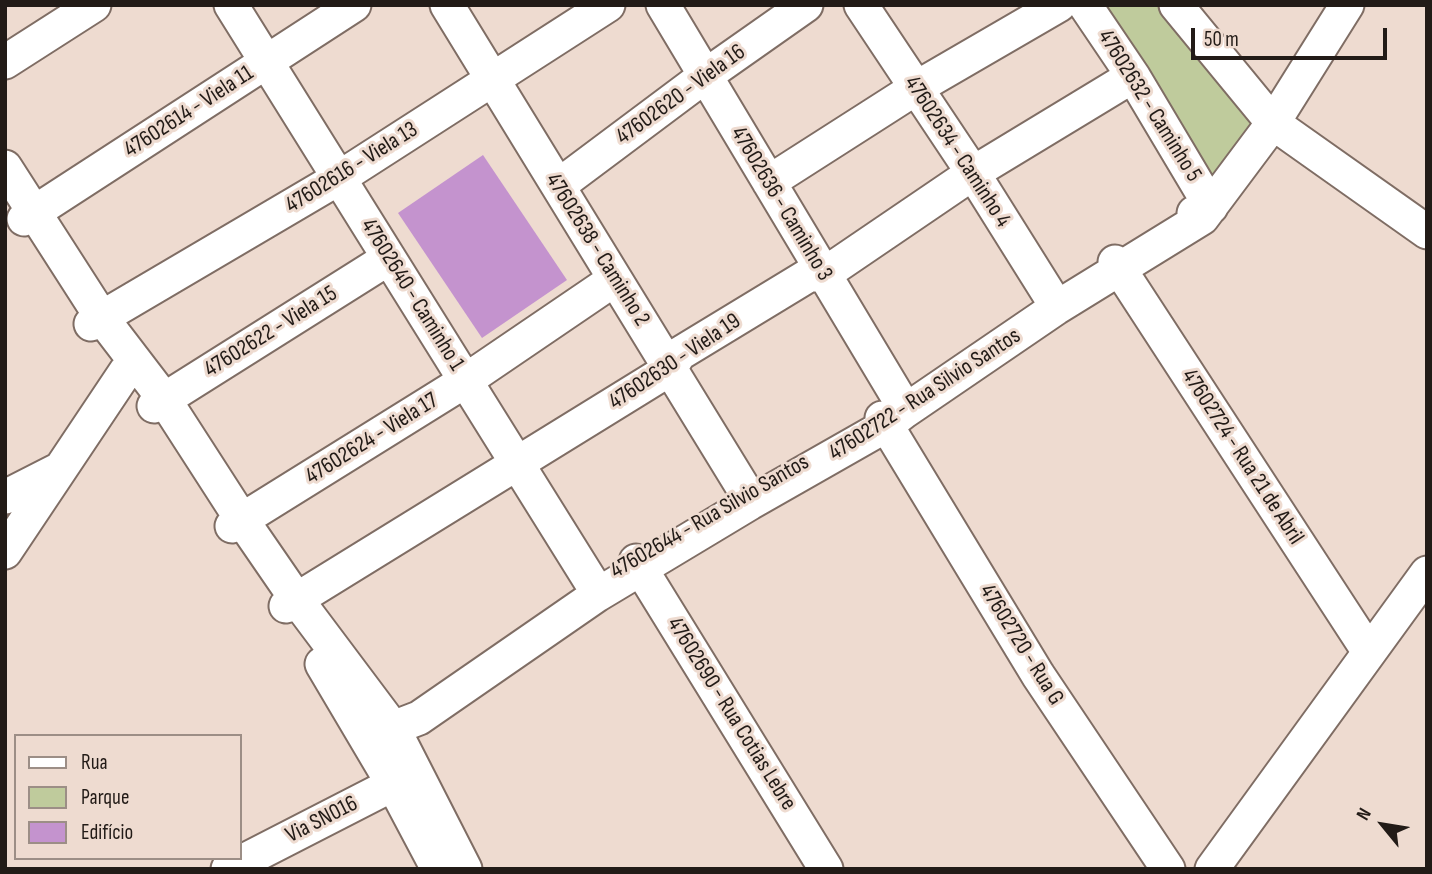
<!DOCTYPE html>
<meta charset="utf-8">
<style>
body{margin:0}
#map{position:relative;width:1432px;height:874px;overflow:hidden;background:#eedbd0;font-family:"Sofia Sans Condensed",sans-serif}
canvas{display:block}
.frame{position:absolute;inset:0;border:7px solid #221b17;pointer-events:none}
.legend{position:absolute;left:14px;top:734px;width:228px;height:126px;box-sizing:border-box;background:#eedbd0;border:2px solid #9c8e86;margin:0;padding:9px 12px;list-style:none;font-size:21px;color:#221b17}
.legend li{display:flex;align-items:center;gap:14px;height:35px}
.legend b{width:35px;border:2px solid #9c8e86}
.north{position:absolute;left:1348px;top:790px;width:70px;height:70px;-webkit-text-stroke:5px #eedbd0;paint-order:stroke;rotate:300deg;font-size:19px;font-weight:700;line-height:28px;text-align:center;color:#221b17}
.north::after{content:'';display:block;margin:auto;width:24px;height:32px;background:#221b17;clip-path:polygon(50% 0,100% 100%,50% 72%,0 100%)}
.scale{position:absolute;left:1191px;top:28px;width:196px;height:32px;box-sizing:border-box;border:4px solid #221b17;border-top:0;padding-left:9px;font-size:21px;line-height:24px;white-space:nowrap;color:#221b17;-webkit-text-stroke:5px #eedbd0;paint-order:stroke}
</style>
<div id="map">
<canvas width="1432" height="874"></canvas>
<div class="frame"></div>
<ul class="legend">
<li><b style="height:9px;background:#fff"></b>Rua</li>
<li><b style="height:19px;background:#bfcb9c"></b>Parque</li>
<li><b style="height:19px;background:#c493ce"></b>Edifício</li>
</ul>
<div class="north">N</div>
<div class="scale">50 m</div>
</div>
<script>
const g = document.querySelector('canvas').getContext('2d');
g.lineJoin = 'round';
function fill(path, color) {
  g.fillStyle = color;
  g.fill(path, 'evenodd');
}
function toPath(rows) {
  const path = new Path2D();
  for (const r of rows) {
    path.moveTo(r[0], r[1]);
    for (let i = 2; i < r.length; i += 2) path.lineTo(r[i], r[i + 1]);
  }
  return path;
}
function strokePath(path, color, width, dash) {
  g.strokeStyle = color;
  g.lineWidth = width;
  g.lineCap = dash ? 'butt' : 'round';
  g.setLineDash(dash || []);
  g.stroke(path);
}
function write(font, color, halo, rows, align = 'center') {
  g.font = font + ' "Sofia Sans Condensed",sans-serif';
  g.lineWidth = 6;
  g.setLineDash([]);
  g.textBaseline = 'middle';
  g.strokeStyle = halo;
  g.fillStyle = color;
  for (const [text, x, y, turn = 0] of rows) {
    g.save();
    g.translate(x, y);
    g.rotate((+turn || 0) * Math.PI / 180);
    g.textAlign = isNaN(turn) ? turn : align;
    if (halo) g.strokeText(text, 0, 0);
    g.fillText(text, 0, 0);
    g.restore();
  }
}
const green = toPath([
 [1085,5,1175,5,1273,123,1211,207]
]);
const building = toPath([
 [483,155,567,280,482,338,398,213]
]);
const minor = toPath([
 [231,5,593,585],
 [447,5,747,494],
 [663,5,901,402],
 [861,5,973,173,1052,299],
 [1085,5,1133,76,1211,207,1194,213],
 [1176,5,1273,123,1427,232],
 [5,62,94,5],
 [5,167,102,318,164,399,242,520,297,600,393,728,465,869],
 [769,182,916,88,1059,5],
 [558,186,705,76,806,5],
 [24,219,354,5],
 [1115,262,1369,652],
 [91,324,339,178,608,5],
 [154,406,389,258],
 [882,418,1038,675,1168,869],
 [5,497,58,470],
 [232,526,465,381,615,279],
 [5,552,126,371],
 [636,561,826,869],
 [286,606,670,369,679,354,809,275,823,275,973,173,1133,76],
 [322,664,393,784,438,869],
 [393,728,419,718,597,595,750,503,887,425,905,411,1056,308,1202,218,1273,123,1347,5],
 [228,869,413,774],
 [1212,869,1427,573]
]);
const streetNames = [
 ["47602620 - Viela 16",681,95,-36],
 ["47602632 - Caminho 5",1149,106,58],
 ["47602614 - Viela 11",189,112,-33],
 ["47602634 - Caminho 4",957,152,57],
 ["47602616 - Viela 13",352,168,-32],
 ["47602636 - Caminho 3",781,204,59],
 ["47602638 - Caminho 2",597,250,58],
 ["47602640 - Caminho 1",412,295,58],
 ["47602622 - Viela 15",271,332,-32],
 ["47602630 - Viela 19",675,362,-34],
 ["47602722 - Rua Silvio Santos",925,395,-33],
 ["47602624 - Viela 17",372,439,-32],
 ["47602724 - Rua 21 de Abril",1242,457,57],
 ["47602644 - Rua Silvio Santos",710,517,-30],
 ["47602720 - Rua G",1021,645,58],
 ["47602690 - Rua Cotias Lebre",731,714,58],
 ["Via SN016",322,820,-27]
];
fill(green, '#bfcb9c');
fill(building, '#c493ce');
strokePath(minor, '#7f6d64', 37);
strokePath(minor, '#fff', 33);
write('23px', '#221b17', '#eedbd0', streetNames);
</script>
